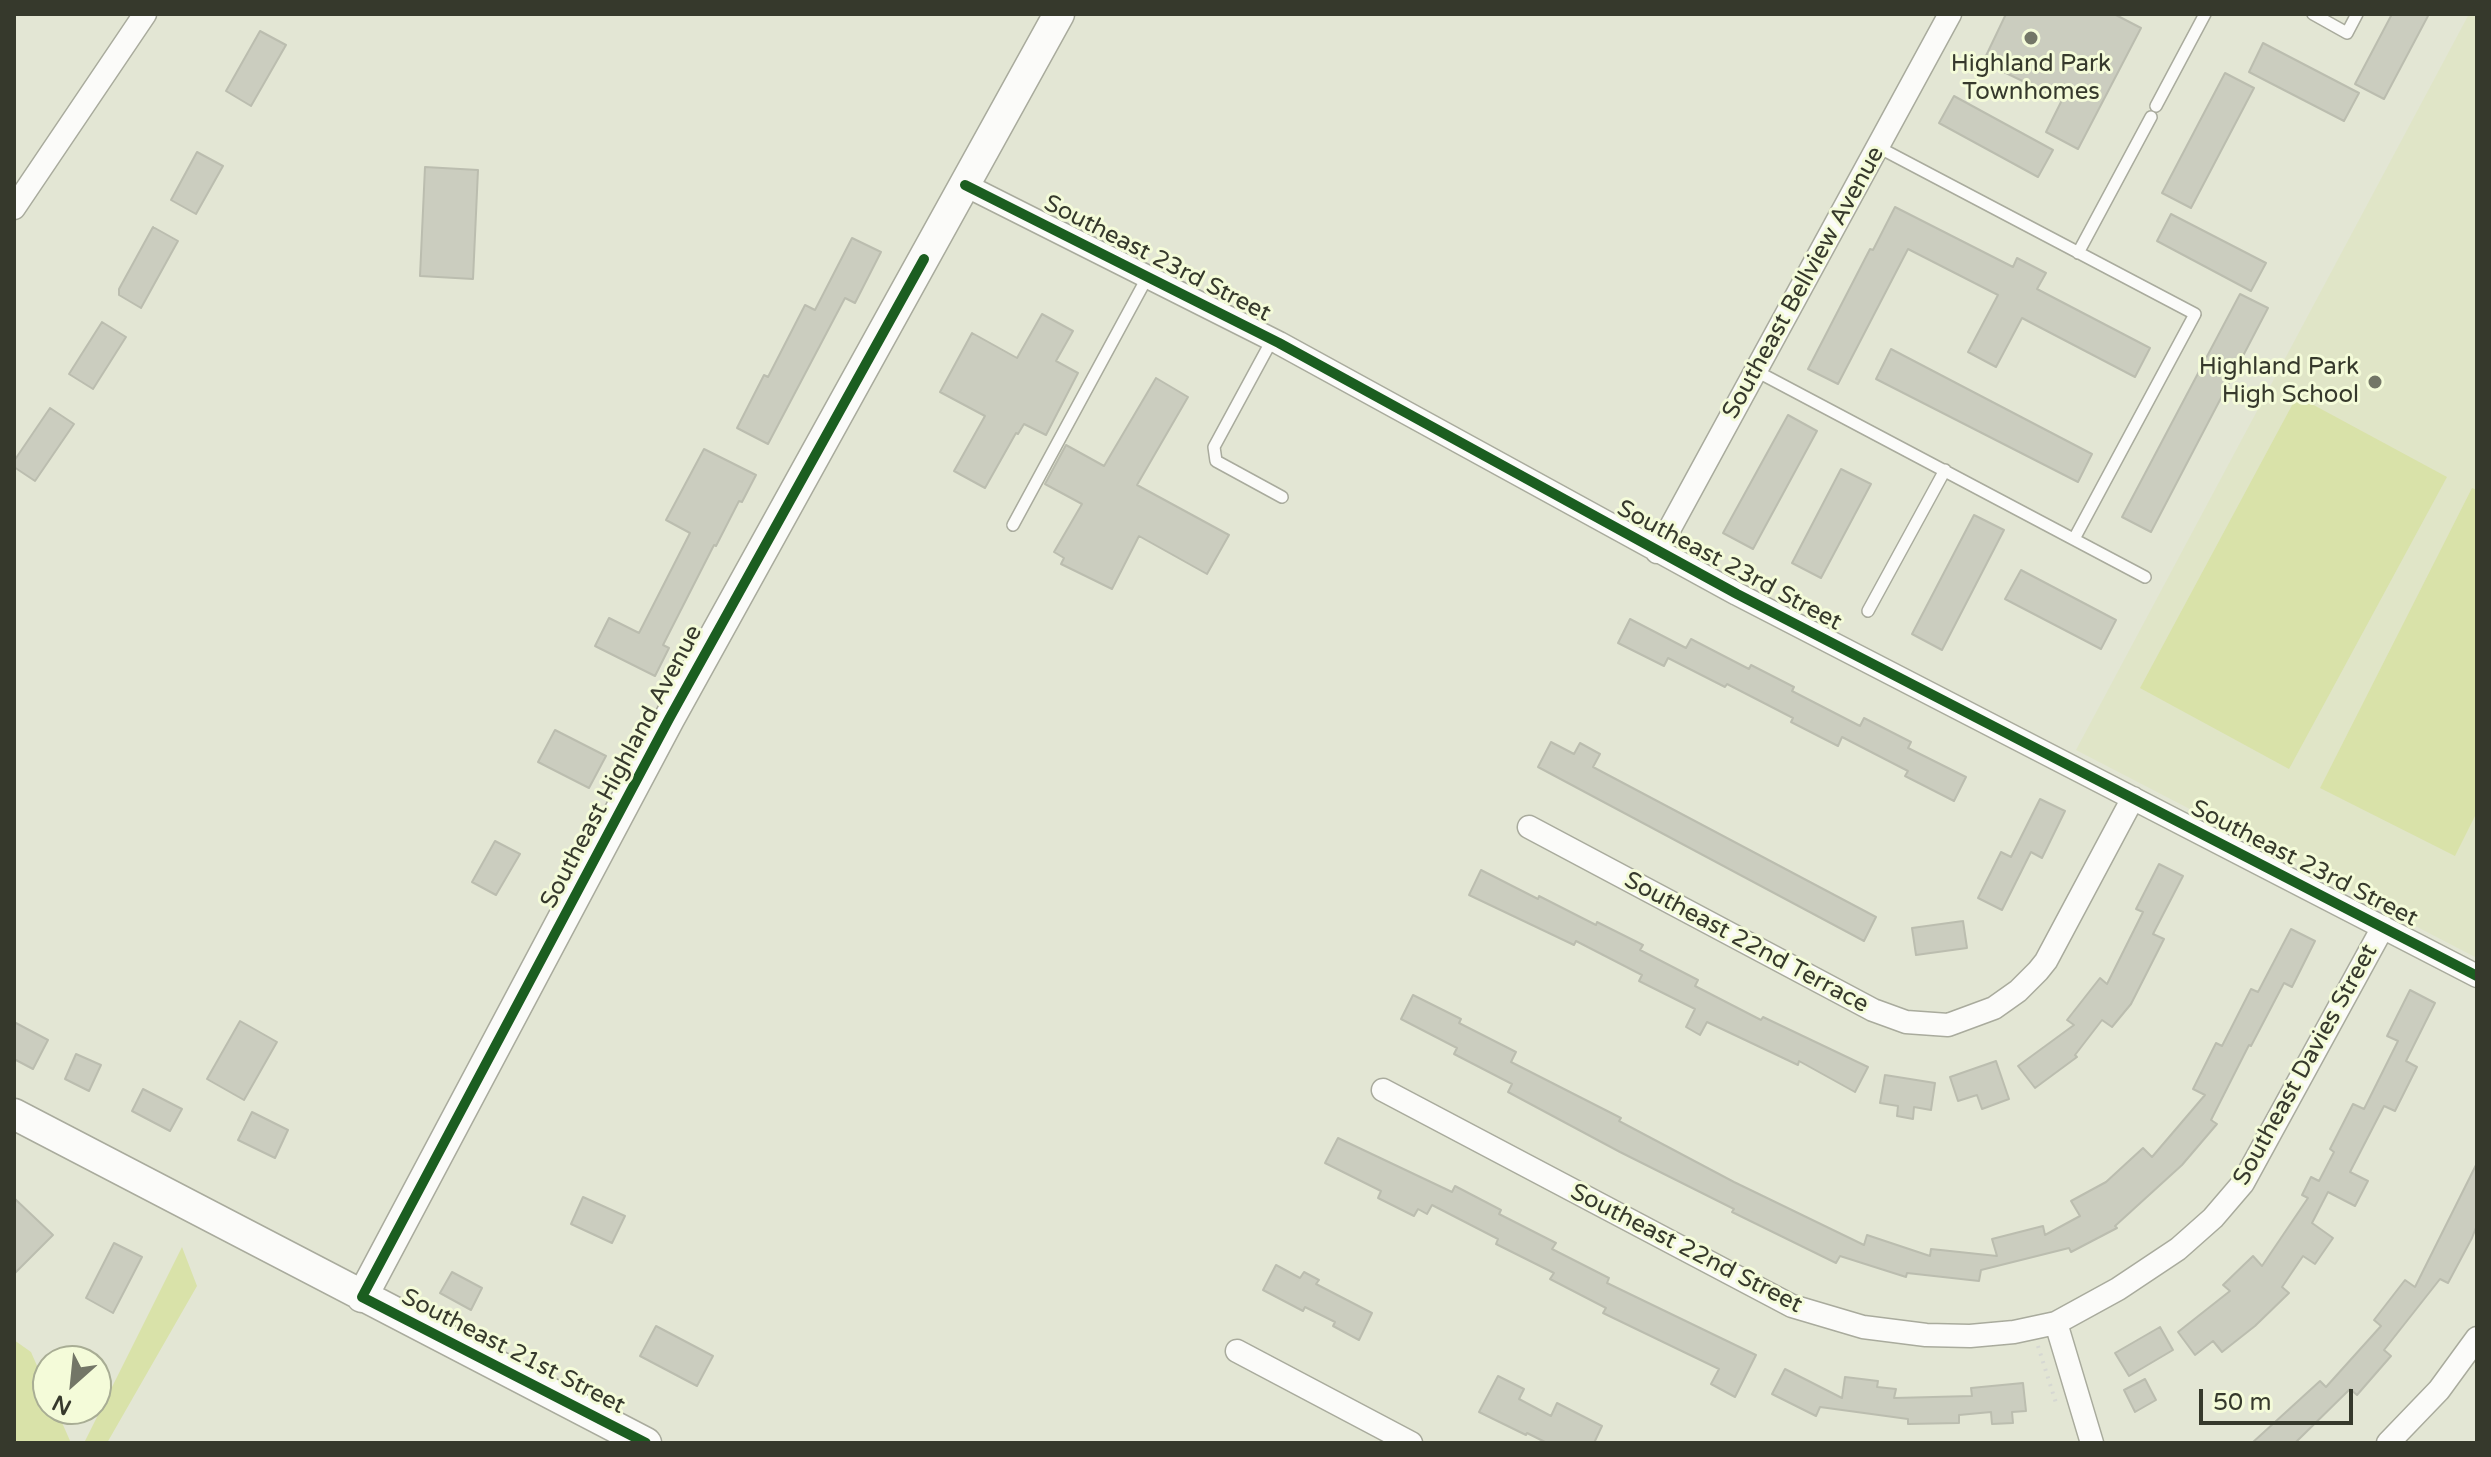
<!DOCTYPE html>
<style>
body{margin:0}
#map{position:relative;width:2491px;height:1457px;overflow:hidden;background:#e3e6d4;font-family:"Varela Round",sans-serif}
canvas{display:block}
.frame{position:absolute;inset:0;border:16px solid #36392c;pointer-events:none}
.north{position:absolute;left:32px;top:1345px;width:80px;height:80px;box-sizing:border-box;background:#f4fbd9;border:2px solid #a8ad94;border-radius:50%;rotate:207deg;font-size:22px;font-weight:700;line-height:32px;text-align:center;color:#36392c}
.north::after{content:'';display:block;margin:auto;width:28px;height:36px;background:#737667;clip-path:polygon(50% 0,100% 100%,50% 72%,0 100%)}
.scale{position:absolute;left:2199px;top:1389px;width:154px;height:36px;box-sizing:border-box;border:4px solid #36392c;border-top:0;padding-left:10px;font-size:24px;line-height:28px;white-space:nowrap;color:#36392c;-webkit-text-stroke:6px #f4fbd9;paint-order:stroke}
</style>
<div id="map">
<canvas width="2491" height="1457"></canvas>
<div class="frame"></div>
<div class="north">N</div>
<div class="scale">50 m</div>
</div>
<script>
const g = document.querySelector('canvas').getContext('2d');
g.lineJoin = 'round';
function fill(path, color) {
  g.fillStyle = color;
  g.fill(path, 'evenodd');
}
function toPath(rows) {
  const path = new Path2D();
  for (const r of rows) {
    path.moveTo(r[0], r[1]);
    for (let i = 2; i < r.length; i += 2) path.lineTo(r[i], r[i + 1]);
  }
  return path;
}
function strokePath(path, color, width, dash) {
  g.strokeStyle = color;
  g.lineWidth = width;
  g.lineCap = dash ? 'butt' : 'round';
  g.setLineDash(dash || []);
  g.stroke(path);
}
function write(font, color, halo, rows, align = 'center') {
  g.font = font + ' "Varela Round",sans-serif';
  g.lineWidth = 6;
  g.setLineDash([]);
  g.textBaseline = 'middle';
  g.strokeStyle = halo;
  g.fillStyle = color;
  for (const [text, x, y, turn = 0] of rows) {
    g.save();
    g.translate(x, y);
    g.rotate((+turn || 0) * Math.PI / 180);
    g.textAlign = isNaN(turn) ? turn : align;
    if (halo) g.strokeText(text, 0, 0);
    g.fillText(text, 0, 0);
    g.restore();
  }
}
const built = toPath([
 [2469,14,2477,14,2477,958,2076,750]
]);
const green = toPath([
 [2297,396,2447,477,2289,769,2140,688],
 [2472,488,2477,490,2477,812,2455,856,2320,788],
 [182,1247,197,1286,107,1443,84,1443],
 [14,1340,31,1352,48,1391,48,1409,56,1409,71,1443,14,1443]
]);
const building = toPath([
 [2006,14,2114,14,2141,28,2078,149,2046,132,2062,100,1983,62,2006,14],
 [2392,14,2429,14,2384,99,2355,84,2392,14],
 [260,31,286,45,251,106,226,91,260,31],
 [2263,43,2359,93,2344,121,2249,72,2263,43],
 [2225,73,2254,88,2191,208,2162,193,2225,73],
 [1954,96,2053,150,2038,177,1939,123,1954,96],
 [197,152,223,166,196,214,171,200,197,152],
 [425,167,478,170,473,279,420,276,425,167],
 [1895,207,2013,267,2017,258,2046,273,2037,289,2150,348,2135,377,2022,318,1996,367,1968,352,1998,295,1908,249,1838,384,1808,369,1870,249,1873,250,1895,207],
 [2171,214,2266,263,2251,291,2157,241,2171,214],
 [153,227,178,241,141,308,119,295,119,289,153,227],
 [852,238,881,252,855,303,845,298,768,444,737,428,764,375,768,377,805,305,815,310,852,238],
 [2240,294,2268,308,2151,532,2122,517,2240,294],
 [1042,314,1073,331,1056,361,1078,373,1046,435,1024,424,1018,434,1016,433,985,488,954,471,985,416,940,392,972,333,1017,358,1042,314],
 [102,322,126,337,93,389,69,374,102,322],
 [1891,349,2092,454,2078,482,1876,379,1891,349],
 [1156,378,1188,397,1137,485,1229,535,1207,574,1139,536,1112,589,1061,564,1064,558,1054,552,1082,504,1045,484,1066,445,1104,466,1156,378],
 [50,408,74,424,35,481,14,467,14,461,50,408],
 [1788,415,1817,431,1753,549,1723,533,1788,415],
 [704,449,756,475,742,502,739,501,716,546,714,545,663,645,669,648,655,676,595,646,609,618,639,633,690,533,666,520,704,449],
 [1841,469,1871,484,1821,578,1792,563,1841,469],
 [1974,515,2004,530,1942,650,1912,634,1974,515],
 [2021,570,2116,620,2101,649,2005,599,2021,570],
 [1630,619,1686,648,1691,639,1749,669,1751,665,1794,687,1792,691,1860,726,1864,718,1911,742,1908,748,1966,777,1954,801,1905,776,1908,771,1842,737,1838,746,1791,722,1793,718,1727,684,1725,687,1668,658,1664,666,1618,643,1630,619],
 [555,730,606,756,589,788,538,762,555,730],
 [1551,742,1574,754,1580,743,1600,754,1593,767,1876,917,1864,941,1538,767,1551,742],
 [2040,799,2065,811,2042,858,2031,852,2002,910,1978,898,2001,852,2011,857,2040,799],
 [495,841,520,854,496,895,472,882,495,841],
 [2159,864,2183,876,2153,934,2164,939,2131,1004,2112,1027,2102,1020,2075,1055,2077,1057,2035,1088,2018,1066,2074,1025,2067,1020,2100,978,2107,984,2143,912,2136,909,2159,864],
 [1481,870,1538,899,1539,896,1596,925,1597,922,1643,945,1640,950,1698,980,1695,986,1761,1020,1763,1017,1868,1067,1855,1092,1799,1061,1798,1065,1707,1022,1700,1035,1686,1027,1695,1009,1639,981,1642,975,1576,941,1574,945,1469,895,1481,870],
 [1963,921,1967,948,1916,955,1912,928,1963,921],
 [2291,929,2315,941,2292,987,2284,983,2251,1046,2249,1045,2211,1120,2217,1124,2182,1165,2115,1226,2117,1228,2071,1252,2069,1248,1981,1270,1979,1281,1907,1273,1906,1277,1840,1256,1836,1263,1732,1212,1734,1209,1620,1152,1508,1092,1512,1084,1454,1054,1457,1048,1401,1019,1413,995,1461,1019,1459,1023,1516,1052,1511,1062,1621,1118,1619,1121,1734,1182,1864,1245,1867,1235,1930,1256,1931,1249,1997,1256,1992,1239,2043,1226,2045,1235,2080,1216,2071,1201,2106,1182,2143,1148,2152,1157,2205,1095,2193,1089,2216,1043,2222,1046,2251,989,2258,992,2291,929],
 [2410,990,2435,1003,2406,1061,2417,1067,2395,1111,2384,1106,2350,1172,2368,1181,2355,1206,2328,1192,2312,1223,2333,1238,2315,1264,2303,1256,2282,1287,2289,1293,2255,1326,2222,1352,2213,1341,2195,1355,2178,1332,2230,1291,2223,1285,2253,1256,2262,1266,2308,1198,2302,1195,2311,1177,2319,1181,2334,1152,2330,1149,2353,1104,2364,1109,2398,1041,2387,1036,2410,990],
 [240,1021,277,1042,244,1100,207,1079,240,1021],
 [14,1022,48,1040,33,1069,14,1059,14,1022],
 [76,1054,101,1065,89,1091,65,1079,76,1054],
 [1996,1061,2009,1099,1982,1109,1977,1095,1958,1101,1950,1077,1996,1061],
 [1885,1075,1935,1083,1931,1110,1914,1107,1913,1119,1897,1116,1898,1106,1880,1103,1885,1075],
 [143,1089,182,1109,170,1131,132,1111,143,1089],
 [252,1112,288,1130,275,1158,238,1140,252,1112],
 [1338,1138,1452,1192,1455,1186,1501,1210,1499,1214,1556,1243,1552,1249,1609,1278,1607,1283,1756,1355,1735,1397,1711,1384,1719,1369,1603,1313,1606,1308,1550,1279,1554,1273,1496,1244,1498,1239,1432,1205,1427,1214,1418,1209,1414,1216,1378,1198,1381,1191,1325,1163,1338,1138],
 [2477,1163,2477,1225,2472,1238,2448,1283,2440,1279,2384,1350,2391,1356,2357,1395,2350,1389,2295,1443,2252,1443,2320,1381,2326,1387,2381,1326,2374,1320,2405,1280,2415,1287,2477,1163],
 [583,1197,625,1216,612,1243,571,1224,583,1197],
 [14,1198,53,1235,14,1274,14,1198],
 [114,1243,142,1257,113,1313,86,1298,114,1243],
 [1276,1265,1300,1278,1304,1272,1319,1280,1316,1284,1372,1313,1359,1340,1333,1326,1335,1322,1305,1307,1303,1311,1263,1290,1276,1265],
 [452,1272,482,1288,471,1310,440,1293,452,1272],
 [656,1326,713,1356,697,1386,640,1356,656,1326],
 [2160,1327,2173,1350,2129,1376,2115,1353,2160,1327],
 [1785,1369,1842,1398,1845,1377,1878,1381,1877,1387,1896,1389,1894,1398,1972,1396,1971,1388,2023,1383,2026,1411,2012,1412,2013,1423,1992,1424,1991,1412,1959,1415,1959,1423,1908,1424,1908,1419,1820,1407,1816,1416,1772,1394,1785,1369],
 [1498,1376,1524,1389,1519,1399,1551,1416,1557,1403,1602,1426,1594,1443,1547,1443,1527,1433,1526,1435,1479,1412,1498,1376],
 [2145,1379,2156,1400,2135,1412,2124,1390,2145,1379]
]);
const path = toPath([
 [2038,1346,2056,1403]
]);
const lane = toPath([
 [2313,14,2347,33,2357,14],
 [2156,106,2205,14],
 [1878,147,2195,314,2074,539],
 [2078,253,2151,117],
 [1272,340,1214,447,1216,461,1282,497],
 [1756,371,2145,577],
 [1013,525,1148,276],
 [1868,611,1945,470]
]);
const street = toPath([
 [965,185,1279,343,1737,594,2477,976],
 [14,208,145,14],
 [1657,552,1950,14],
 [1529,827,1873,1010,1906,1022,1948,1025,1994,1008,2018,991,2038,971,2046,961,2133,798],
 [1383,1090,1792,1306,1863,1327,1926,1335,1970,1336,2014,1332,2056,1323,2118,1289,2178,1249,2213,1218,2243,1183,2383,927],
 [2056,1323,2092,1443],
 [1237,1351,1411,1443],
 [2388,1443,2439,1390,2477,1338]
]);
const secondary = toPath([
 [14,1114,646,1443],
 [362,1297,669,719,1059,14]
]);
const cycleway = toPath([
 [965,185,1279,343,1737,594,2477,976],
 [646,1443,362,1297,669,719,924,259]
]);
const markers = [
 [2031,38,8,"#737667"],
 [2375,382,8,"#737667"]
];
const poiNames = [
 ["Highland Park",2031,65],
 ["Townhomes",2031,93],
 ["Highland Park",2359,368,"right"],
 ["High School",2359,396,"right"]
];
const streetNames = [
 ["Southeast 23rd Street",1157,259,27],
 ["Southeast Bellview Avenue",1804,283,-61],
 ["Southeast 23rd Street",1729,566,28],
 ["Southeast Highland Avenue",622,767,-62],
 ["Southeast 23rd Street",2304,864,27],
 ["Southeast 22nd Terrace",1746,943,28],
 ["Southeast Davies Street",2306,1065,-61],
 ["Southeast 22nd Street",1686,1249,27],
 ["Southeast 21st Street",513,1352,27]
];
fill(built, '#e0e5c7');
fill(green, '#d9e2a9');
fill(building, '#cbcdbf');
strokePath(building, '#bbbdaf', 2);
strokePath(lane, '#a9ab9d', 14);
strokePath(street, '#a9ab9d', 25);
strokePath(secondary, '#a9ab9d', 33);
strokePath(path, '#d6d8d2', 4, [2, 6]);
strokePath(lane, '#fbfbf9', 11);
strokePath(street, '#fbfbf9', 22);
strokePath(secondary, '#fbfbf9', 30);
strokePath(cycleway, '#1b5e20', 10);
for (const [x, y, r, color] of markers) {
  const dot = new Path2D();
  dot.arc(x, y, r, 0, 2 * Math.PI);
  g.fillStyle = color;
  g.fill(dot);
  strokePath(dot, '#f4fbd9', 3);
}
write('24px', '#36392c', '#f4fbd9', poiNames);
write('24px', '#36392c', '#f4fbd9', streetNames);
</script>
